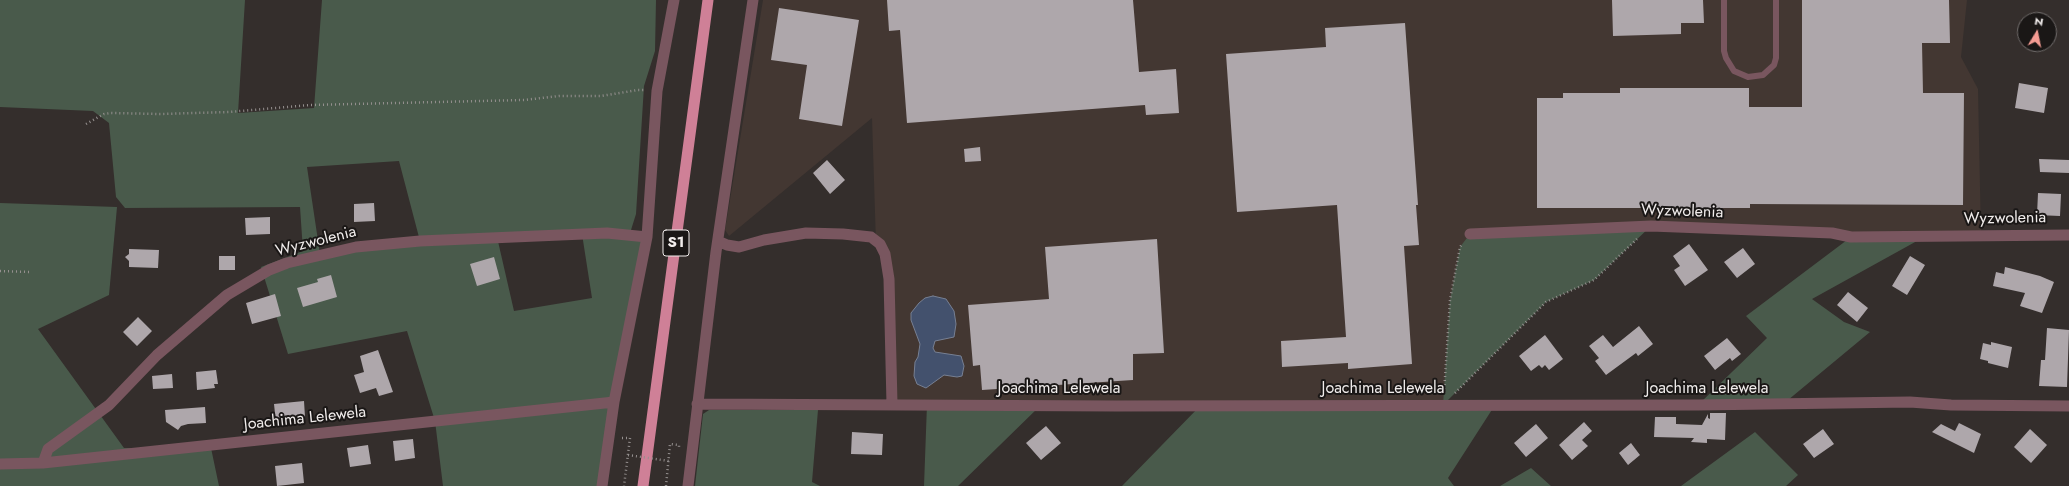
<!DOCTYPE html>
<style>
body{margin:0}
#map{position:relative;width:2069px;height:486px;overflow:hidden;background:#342e2c;font-family:Jost,sans-serif}
canvas{display:block}
.north{position:absolute;left:2017px;top:12px;width:40px;height:40px;box-sizing:border-box;background:#1a1716;border:1px solid #706c6b;border-radius:50%;rotate:10deg;font-size:11px;font-weight:700;line-height:16px;text-align:center;color:#f0eceb}
.north::after{content:'';display:block;margin:auto;width:14px;height:18px;background:#f59c93;clip-path:polygon(50% 0,100% 100%,50% 72%,0 100%)}
</style>
<div id="map">
<canvas width="2069" height="486"></canvas>
<div class="north">N</div>
</div>
<script>
const g = document.querySelector('canvas').getContext('2d');
g.lineJoin = 'round';
function fill(path, color) {
  g.fillStyle = color;
  g.fill(path, 'evenodd');
}
function toPath(rows) {
  const path = new Path2D();
  for (const r of rows) {
    path.moveTo(r[0], r[1]);
    for (let i = 2; i < r.length; i += 2) path.lineTo(r[i], r[i + 1]);
  }
  return path;
}
function strokePath(path, color, width, dash) {
  g.strokeStyle = color;
  g.lineWidth = width;
  g.lineCap = dash ? 'butt' : 'round';
  g.setLineDash(dash || []);
  g.stroke(path);
}
function write(font, color, halo, rows, align = 'center') {
  g.font = font + ' Jost,sans-serif';
  g.lineWidth = 4;
  g.setLineDash([]);
  g.textBaseline = 'middle';
  g.strokeStyle = halo;
  g.fillStyle = color;
  for (const [text, x, y, turn = 0] of rows) {
    g.save();
    g.translate(x, y);
    g.rotate((+turn || 0) * Math.PI / 180);
    g.textAlign = isNaN(turn) ? turn : align;
    if (halo) g.strokeText(text, 0, 0);
    g.fillText(text, 0, 0);
    g.restore();
  }
}
const built = toPath([
 [763,0,1967,0,1961,57,1978,89,1981,236,1651,226,1470,234,1443,405,892,404,889,279,876,244,872,118,729,236,725,230]
]);
const green = toPath([
 [0,0,245,0,238,113,314,108,322,0,656,0,655,51,644,86,636,214,631,230,647,237,602,486,443,486,435,421,407,331,288,354,261,267,303,251,300,207,125,208,116,197,109,123,93,111,0,107],
 [399,161,420,241,320,254,307,167],
 [582,234,592,298,514,311,497,237],
 [0,203,117,207,109,295,38,329,124,448,211,448,219,486,0,486],
 [1651,226,1594,280,1546,302,1443,405,1495,405,1448,478,1454,486,1122,486,1201,405,1443,405,1450,300,1460,247,1470,234],
 [1926,236,1812,299,1844,322,1870,332,1782,405,1698,405,1767,338,1746,316,1851,237],
 [927,404,1041,405,958,486,924,486],
 [709,410,818,410,812,482,820,486,695,486,703,414],
 [1755,432,1798,475,1786,486,1681,486],
 [1531,468,1551,486,1500,486]
]);
const water = toPath([
 [933,296,946,299,954,311,956,324,954,337,935,341,933,348,935,352,961,356,964,366,962,376,957,377,944,375,926,388,917,384,914,376,915,362,918,357,920,344,911,320,911,313,919,303,925,298,933,296]
]);
const building = toPath([
 [887,0,1133,0,1139,72,1176,69,1179,113,1146,115,1145,105,907,123,900,30,889,31],
 [1612,0,1703,0,1704,23,1681,23,1681,34,1613,36],
 [1802,0,1949,0,1950,43,1922,43,1923,93,1964,93,1963,205,1750,204,1750,208,1537,208,1537,98,1563,98,1563,93,1620,93,1620,88,1749,88,1749,107,1802,107],
 [779,8,859,20,842,126,799,119,807,65,771,60],
 [1405,23,1418,205,1416,205,1419,245,1404,246,1412,364,1348,369,1348,363,1282,367,1281,341,1346,337,1337,205,1237,212,1226,54,1326,47,1325,28],
 [2019,83,2048,88,2044,113,2015,108],
 [980,147,981,161,965,162,964,149],
 [2039,159,2069,160,2069,173,2040,172],
 [827,160,845,180,830,194,813,173],
 [2038,193,2061,194,2060,216,2037,215],
 [374,203,375,221,354,222,354,204],
 [270,217,270,234,246,235,245,218],
 [1157,239,1164,353,1133,354,1133,380,982,390,980,365,973,366,968,305,1049,299,1045,247],
 [1689,244,1708,270,1685,286,1674,270,1680,266,1673,256],
 [1743,248,1755,264,1737,278,1724,262],
 [129,249,159,250,158,268,129,267,129,261,125,257,129,254],
 [219,256,235,256,235,270,219,270],
 [1910,256,1925,265,1907,295,1892,286],
 [494,257,500,279,477,286,470,264],
 [2005,267,2040,276,2054,282,2042,313,2020,306,2025,293,1993,286,1996,272,2004,274],
 [331,275,337,297,303,307,297,288,318,282,317,279],
 [1848,292,1868,308,1857,322,1837,305],
 [275,294,281,316,252,324,246,303],
 [138,317,152,331,137,346,123,332],
 [1639,326,1653,344,1638,356,1636,353,1606,375,1595,361,1599,358,1589,346,1603,335,1613,347],
 [2047,328,2069,330,2067,387,2039,386,2041,360,2045,360],
 [1545,335,1563,359,1549,370,1545,365,1542,368,1539,365,1531,371,1519,356],
 [1727,338,1741,354,1732,361,1730,358,1715,370,1704,356],
 [1991,342,2012,347,2008,368,1988,363,1988,361,1980,359,1983,343,1991,345],
 [378,350,393,392,379,396,376,388,360,393,354,375,364,372,360,356],
 [216,370,218,384,214,384,215,388,197,390,196,372],
 [172,374,173,388,153,389,152,376],
 [304,401,305,417,294,418,295,421,276,423,274,404],
 [205,407,206,423,188,424,181,426,178,430,166,422,165,410],
 [1710,413,1726,413,1725,440,1707,439,1707,443,1691,442,1694,438,1654,437,1655,417,1676,417,1676,424,1702,425,1708,414,1708,418,1710,419],
 [1584,422,1592,431,1582,440,1588,446,1572,460,1559,445],
 [1959,423,1981,434,1974,453,1932,432,1941,424,1955,431],
 [1536,424,1548,438,1526,457,1514,443],
 [1046,426,1061,443,1041,460,1026,443],
 [1823,429,1834,444,1814,458,1803,444],
 [2030,429,2047,445,2031,463,2014,447],
 [852,432,883,434,882,455,851,454],
 [413,439,415,458,395,461,393,441],
 [1631,443,1640,455,1628,465,1619,453],
 [368,445,371,464,350,467,347,448],
 [302,463,304,483,277,486,275,466]
]);
const path = toPath([
 [86,124,104,114,111,113,160,114,229,112,310,105,524,100,559,96,601,96,638,90,645,90],
 [0,271,30,272],
 [1444,393,1450,300,1460,247,1462,244],
 [1455,393,1546,302,1594,280,1637,239],
 [622,438,630,438,624,486],
 [666,486,670,444,679,445,679,448]
]);
const service = toPath([
 [1724,0,1724,51,1726,58,1734,71,1748,77,1763,75,1774,65,1776,58,1776,0]
]);
const minor = toPath([
 [1470,234,1651,226,1832,233,1851,237,2069,235],
 [718,241,727,245,739,247,764,240,806,233,843,234,871,237,880,244,885,254,889,279,892,404],
 [697,404,1116,406,1698,405,1910,402,1951,405,2069,406],
 [43,463,48,449,109,405,157,355,227,295,269,270,287,263,356,247,420,241,607,233,647,237],
 [0,464,43,463,614,402],
 [602,486,614,402,647,237,657,91,674,0],
 [688,486,716,252,753,0]
]);
const trunk = toPath([
 [643,486,708,0]
]);
const pathBridge = toPath([
 [628,455,669,461]
]);
const shields = [
 [676,243,26]
];
const shieldNames = [
 ["S1",676,243]
];
const streetNames = [
 ["Wyzwolenia",1682,212,2],
 ["Wyzwolenia",2005,219,-1],
 ["Wyzwolenia",316,242,-14],
 ["Joachima Lelewela",1059,389],
 ["Joachima Lelewela",1383,389],
 ["Joachima Lelewela",1707,389],
 ["Joachima Lelewela",305,419,-6]
];
fill(built, '#433732');
fill(green, '#495a4b');
fill(water, '#43516d');
strokePath(water, '#778093', 1);
fill(building, '#aea7ab');
strokePath(path, '#95908f', 2.5, [1, 3]);
strokePath(service, '#79565f', 6);
strokePath(minor, '#79565f', 11);
strokePath(trunk, '#cf8097', 11);
strokePath(pathBridge, '#95908f', 2.5, [1, 3]);
for (const [x, y, w] of shields) {
  const box = new Path2D();
  box.roundRect(x - w / 2, y - 13, w, 26, 3);
  g.fillStyle = '#1a1716';
  g.fill(box);
  strokePath(box, '#f0eceb', 1);
}
write('bold 15px', '#f0eceb', null, shieldNames);
write('16px', '#f0eceb', '#1a1716', streetNames);
</script>
